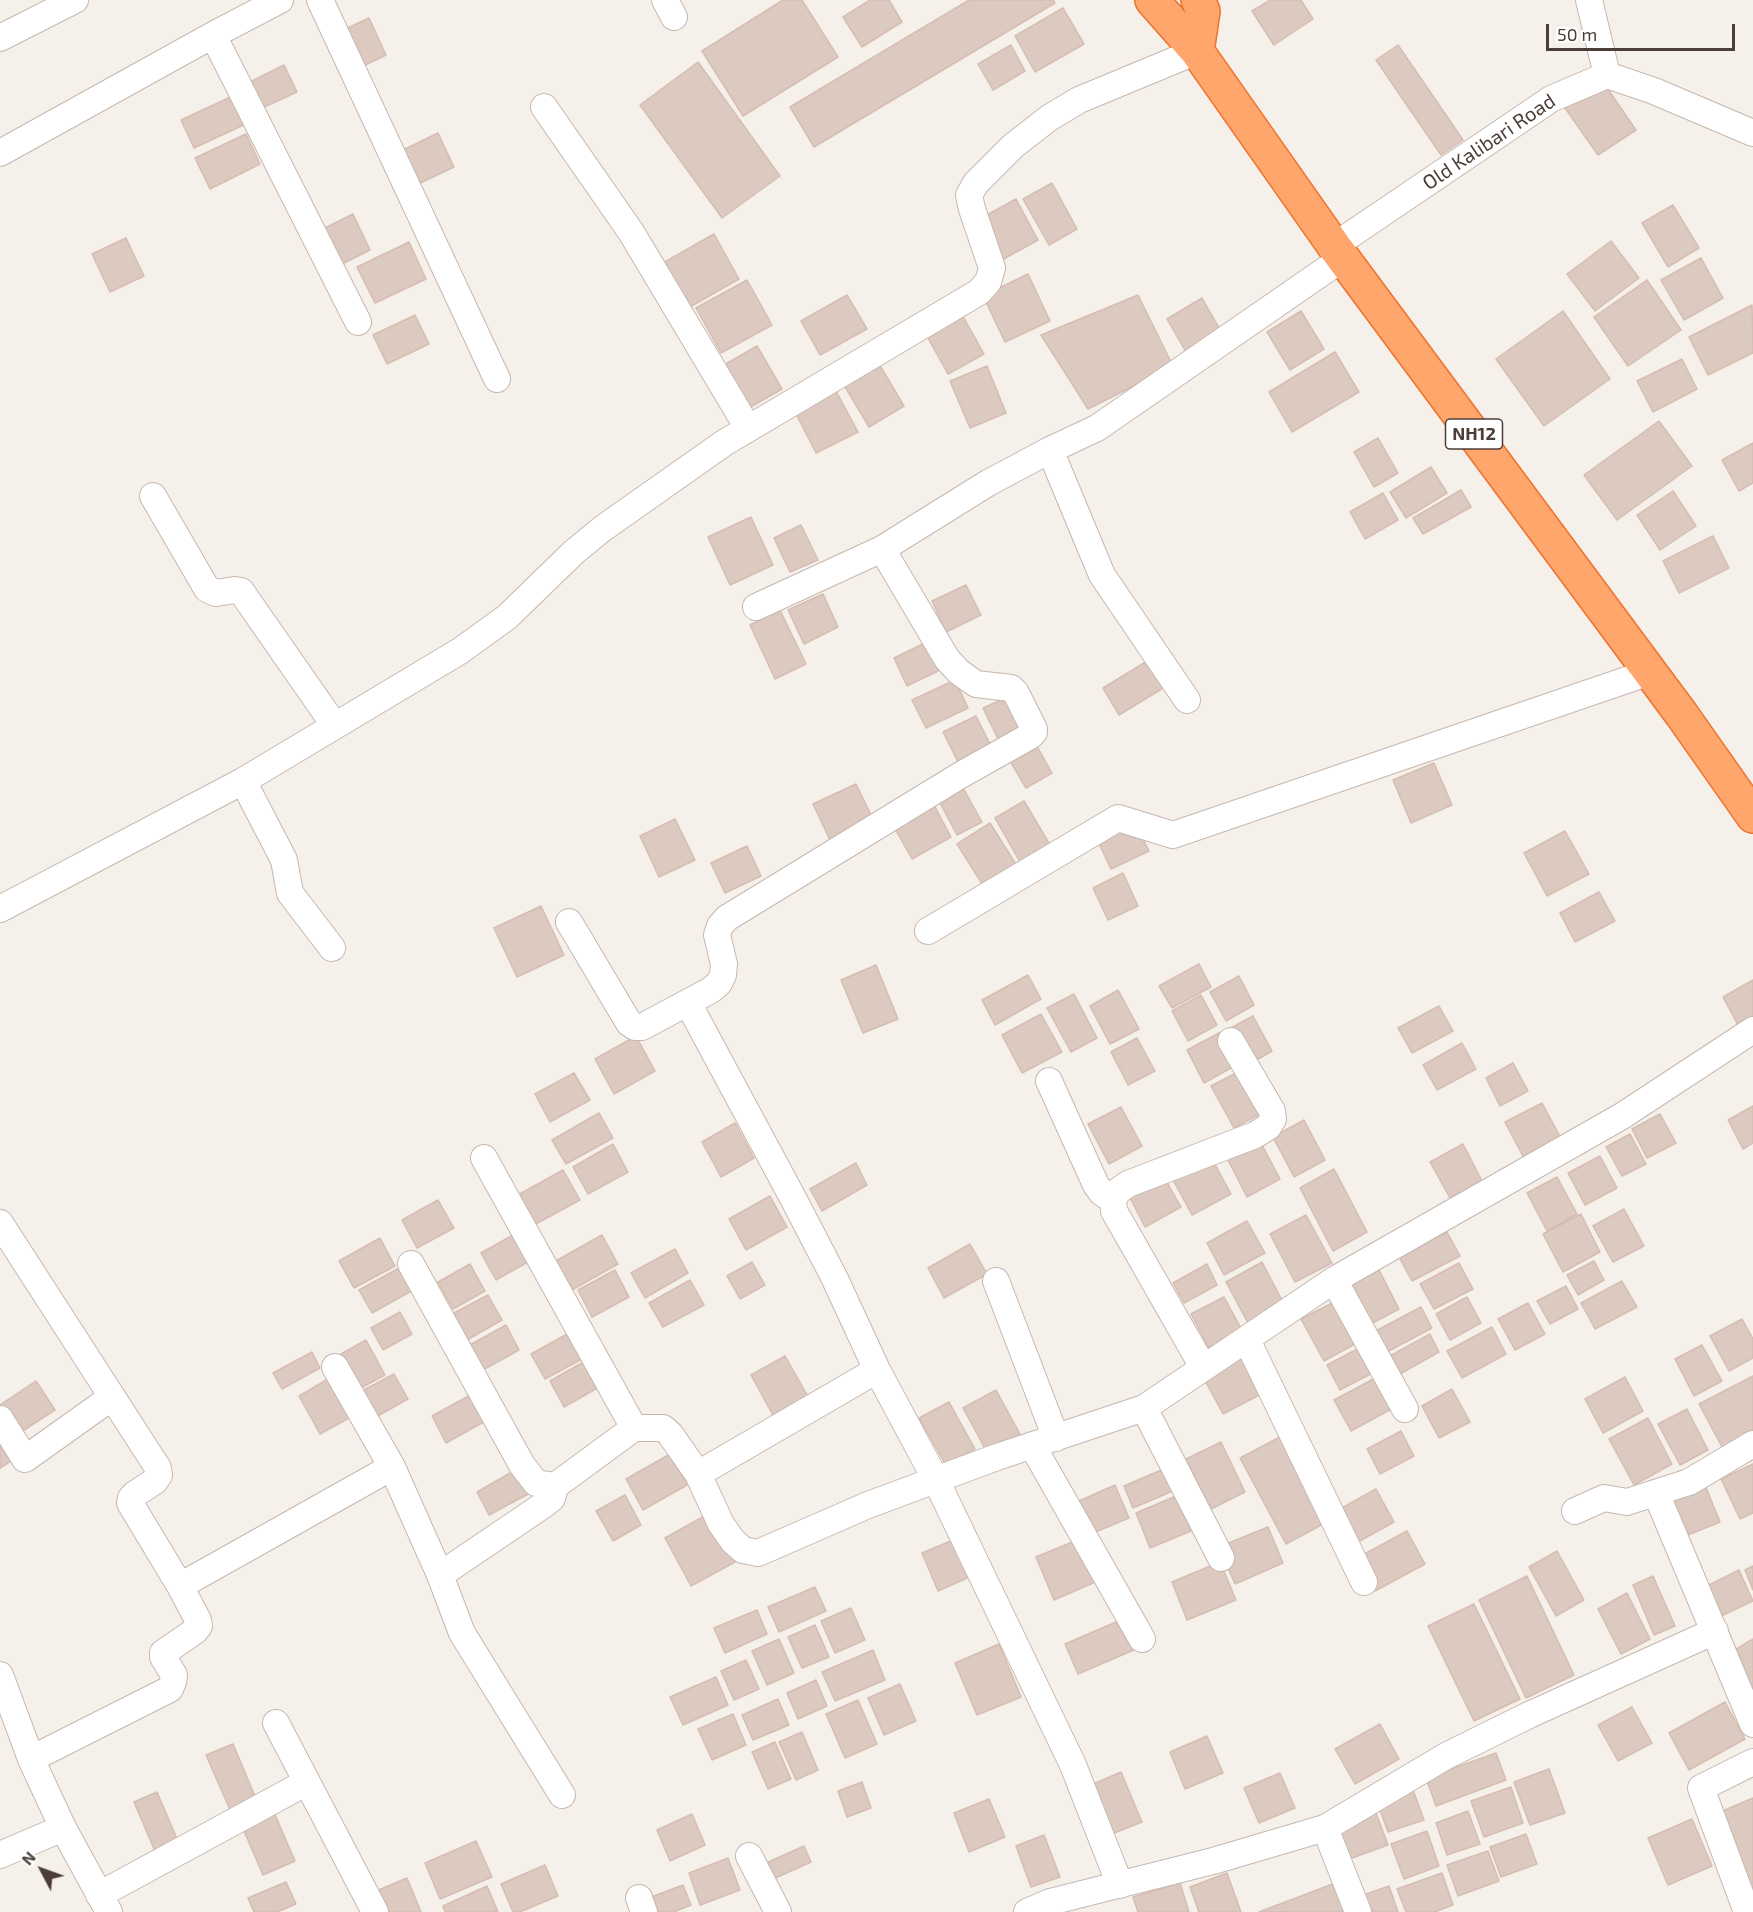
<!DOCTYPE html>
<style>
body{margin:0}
#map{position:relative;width:1753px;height:1912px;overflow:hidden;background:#f6f0ea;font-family:"Exo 2",sans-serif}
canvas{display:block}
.north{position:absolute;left:12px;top:1840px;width:60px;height:60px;-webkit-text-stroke:4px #fff;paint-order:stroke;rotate:311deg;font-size:16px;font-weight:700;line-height:24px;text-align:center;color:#4c3e37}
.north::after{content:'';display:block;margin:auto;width:21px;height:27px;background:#4c3e37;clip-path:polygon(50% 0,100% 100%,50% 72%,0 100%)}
.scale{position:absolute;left:1546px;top:24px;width:189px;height:27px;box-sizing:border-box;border:3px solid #4c3e37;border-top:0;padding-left:8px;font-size:18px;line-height:21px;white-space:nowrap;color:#4c3e37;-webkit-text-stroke:4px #fff;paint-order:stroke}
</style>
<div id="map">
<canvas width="1753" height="1912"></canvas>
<div class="north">N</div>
<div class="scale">50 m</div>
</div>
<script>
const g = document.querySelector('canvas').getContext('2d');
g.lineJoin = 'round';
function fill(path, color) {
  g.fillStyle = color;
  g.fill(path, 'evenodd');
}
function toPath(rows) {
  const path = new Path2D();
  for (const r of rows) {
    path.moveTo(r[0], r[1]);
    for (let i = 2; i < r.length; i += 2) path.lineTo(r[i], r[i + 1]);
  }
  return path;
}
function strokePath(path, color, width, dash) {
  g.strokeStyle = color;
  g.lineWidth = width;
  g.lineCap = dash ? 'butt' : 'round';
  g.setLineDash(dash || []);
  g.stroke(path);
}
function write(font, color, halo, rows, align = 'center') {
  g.font = font + ' "Exo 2",sans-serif';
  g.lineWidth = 6;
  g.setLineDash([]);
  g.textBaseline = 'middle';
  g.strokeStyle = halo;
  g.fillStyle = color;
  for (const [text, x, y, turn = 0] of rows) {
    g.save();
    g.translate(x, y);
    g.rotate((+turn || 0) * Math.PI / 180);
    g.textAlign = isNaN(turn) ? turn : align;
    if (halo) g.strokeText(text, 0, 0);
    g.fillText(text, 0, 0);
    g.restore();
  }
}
const building = toPath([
 [783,0,802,0,838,57,743,116,702,51,783,0],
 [870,0,889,0,902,22,862,47,843,17,870,0],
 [969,0,1053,0,1055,3,814,147,790,107,969,0],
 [1270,0,1301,0,1313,19,1274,45,1252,11,1270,0],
 [1063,8,1084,44,1035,72,1015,36,1063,8],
 [369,18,386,55,355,70,337,33,369,18],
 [1011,45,1025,71,993,90,978,64,1011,45],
 [1398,45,1463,140,1441,155,1376,60,1398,45],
 [698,62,780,176,722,218,640,105,698,62],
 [284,65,297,92,262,108,250,82,284,65],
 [1603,82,1636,130,1598,155,1565,108,1603,82],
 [237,94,250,122,194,148,181,120,237,94],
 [438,133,454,167,416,185,401,151,438,133],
 [246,134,260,164,210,189,195,158,246,134],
 [1052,183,1077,229,1049,245,1023,199,1052,183],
 [1016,199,1038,240,1000,261,978,220,1016,199],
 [1673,205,1699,248,1668,267,1642,223,1673,205],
 [353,214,370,250,340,265,323,229,353,214],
 [714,234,739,279,688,308,663,263,714,234],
 [126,238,144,276,110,292,92,254,126,238],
 [1611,241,1639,278,1595,311,1567,274,1611,241],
 [409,242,426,279,375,303,357,267,409,242],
 [1701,258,1723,298,1684,320,1661,280,1701,258],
 [1028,274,1050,321,1005,342,983,296,1028,274],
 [747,280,772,325,721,353,696,308,747,280],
 [1647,280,1681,330,1628,366,1594,317,1647,280],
 [847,295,867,329,820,355,801,321,847,295],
 [1138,295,1173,366,1088,409,1041,335,1138,295],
 [1202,298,1221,331,1186,352,1167,319,1202,298],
 [1752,305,1753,353,1708,375,1689,337,1752,305],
 [960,311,984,354,948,374,924,331,960,311],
 [1301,311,1324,349,1290,370,1267,332,1301,311],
 [1563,311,1610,379,1544,426,1496,359,1563,311],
 [415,315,429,344,387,364,373,335,415,315],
 [757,346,782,389,742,412,717,369,757,346],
 [1335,352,1359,392,1292,432,1269,392,1335,352],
 [876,359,904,406,869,427,841,380,876,359],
 [1682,359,1697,389,1653,412,1637,381,1682,359],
 [987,366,1006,413,970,428,950,381,987,366],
 [836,391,858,432,816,453,795,412,836,391],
 [1659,421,1692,466,1617,520,1584,475,1659,421],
 [1378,438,1398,473,1374,487,1354,452,1378,438],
 [1753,443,1753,483,1739,491,1722,460,1753,443],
 [1431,467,1447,493,1406,518,1390,492,1431,467],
 [1461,490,1471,507,1423,534,1413,518,1461,490],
 [1673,491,1696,526,1660,550,1637,515,1673,491],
 [1383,493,1398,520,1365,539,1350,512,1383,493],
 [751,517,773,565,730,585,708,537,751,517],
 [801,525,818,560,790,572,774,538,801,525],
 [1713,536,1729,568,1679,593,1663,561,1713,536],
 [966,585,981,615,946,632,932,601,966,585],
 [823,594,838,627,804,644,788,610,823,594],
 [780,610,806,664,775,679,750,625,780,610],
 [925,643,938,671,907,686,894,658,925,643],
 [1149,660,1165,687,1119,715,1103,688,1149,660],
 [955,680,968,708,926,728,912,700,955,680],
 [1012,695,1029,731,1001,745,983,708,1012,695],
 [976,716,995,754,962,770,943,732,976,716],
 [1033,739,1052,773,1026,788,1006,754,1033,739],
 [1434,763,1452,805,1411,823,1393,780,1434,763],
 [856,784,873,819,830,840,813,804,856,784],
 [962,786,982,822,957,835,938,799,962,786],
 [1024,801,1050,845,1020,862,995,818,1024,801],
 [933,803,951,837,912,859,893,825,933,803],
 [1128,809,1149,851,1111,869,1091,827,1128,809],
 [675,819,695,860,659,877,640,836,675,819],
 [990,823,1017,866,984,887,957,844,990,823],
 [1565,831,1589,874,1547,896,1524,853,1565,831],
 [747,846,761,876,725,893,711,863,747,846],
 [1123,873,1138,906,1108,920,1093,888,1123,873],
 [1599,892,1615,921,1575,942,1560,913,1599,892],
 [541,906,564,955,517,977,494,928,541,906],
 [1199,964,1211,987,1172,1008,1159,986,1199,964],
 [876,965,898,1019,863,1033,841,980,876,965],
 [1028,975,1041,999,995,1025,982,1000,1028,975],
 [1239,976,1254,1005,1226,1021,1210,992,1239,976],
 [1753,980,1753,1017,1738,1025,1723,997,1753,980],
 [1118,990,1139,1029,1110,1044,1090,1006,1118,990],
 [1074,994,1097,1038,1071,1052,1047,1008,1074,994],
 [1201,995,1217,1025,1188,1041,1172,1011,1201,995],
 [1439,1006,1453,1031,1412,1053,1398,1028,1439,1006],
 [1041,1014,1062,1052,1022,1073,1002,1035,1041,1014],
 [1253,1016,1272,1051,1248,1065,1229,1029,1253,1016],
 [1221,1032,1238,1064,1204,1083,1187,1050,1221,1032],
 [636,1036,655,1071,614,1094,595,1059,636,1036],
 [1137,1038,1155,1071,1128,1085,1111,1052,1137,1038],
 [1462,1043,1476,1069,1437,1090,1423,1065,1462,1043],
 [1513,1063,1528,1091,1500,1106,1486,1078,1513,1063],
 [1240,1071,1262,1113,1234,1128,1211,1086,1240,1071],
 [574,1073,590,1100,550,1122,535,1094,574,1073],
 [1542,1103,1564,1144,1527,1164,1505,1122,1542,1103],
 [1753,1106,1753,1143,1743,1149,1728,1120,1753,1106],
 [1121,1107,1142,1146,1109,1164,1088,1124,1121,1107],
 [599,1113,613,1138,566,1164,552,1140,599,1113],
 [1660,1114,1676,1143,1647,1158,1632,1129,1660,1114],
 [1304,1120,1325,1160,1294,1177,1273,1137,1304,1120],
 [735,1123,754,1158,721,1177,702,1142,735,1123],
 [1630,1134,1646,1164,1622,1176,1606,1147,1630,1134],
 [1261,1143,1280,1179,1247,1197,1228,1160,1261,1143],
 [613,1144,628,1172,588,1194,573,1167,613,1144],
 [1463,1144,1482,1181,1450,1198,1430,1162,1463,1144],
 [1600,1156,1617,1188,1585,1205,1568,1173,1600,1156],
 [1211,1157,1231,1194,1192,1215,1172,1178,1211,1157],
 [856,1163,867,1185,822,1211,810,1189,856,1163],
 [1334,1169,1367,1232,1333,1251,1300,1188,1334,1169],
 [563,1170,580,1200,532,1226,516,1196,563,1170],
 [1164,1177,1181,1207,1145,1227,1129,1196,1164,1177],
 [1557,1177,1577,1214,1547,1231,1527,1193,1557,1177],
 [770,1196,787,1227,746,1250,729,1219,770,1196],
 [438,1200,454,1228,417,1248,402,1220,438,1200],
 [1624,1209,1644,1246,1613,1262,1593,1226,1624,1209],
 [1581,1214,1600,1252,1563,1272,1543,1234,1581,1214],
 [1306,1215,1332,1263,1295,1282,1270,1234,1306,1215],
 [1247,1221,1265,1253,1224,1275,1207,1243,1247,1221],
 [1447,1232,1460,1256,1412,1281,1399,1257,1447,1232],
 [513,1235,528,1262,496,1280,481,1253,513,1235],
 [602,1235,618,1264,570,1291,554,1262,602,1235],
 [380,1238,395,1266,354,1288,339,1261,380,1238],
 [970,1244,987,1274,944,1298,928,1268,970,1244],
 [675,1249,688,1273,645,1298,631,1273,675,1249],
 [1594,1261,1604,1280,1578,1295,1567,1275,1594,1261],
 [752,1262,765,1285,740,1299,727,1276,752,1262],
 [1262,1262,1284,1304,1248,1323,1226,1282,1262,1262],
 [1459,1263,1473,1289,1434,1309,1420,1284,1459,1263],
 [470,1264,485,1291,453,1309,438,1282,470,1264],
 [1207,1264,1217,1285,1184,1303,1173,1283,1207,1264],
 [1377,1266,1399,1309,1365,1327,1343,1284,1377,1266],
 [401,1267,413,1290,372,1313,359,1290,401,1267],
 [615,1270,629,1297,592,1317,578,1290,615,1270],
 [690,1280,704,1305,663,1327,649,1303,690,1280],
 [1622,1281,1637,1307,1595,1329,1581,1303,1622,1281],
 [1566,1286,1578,1309,1550,1324,1537,1301,1566,1286],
 [488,1295,502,1320,467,1340,452,1314,488,1295],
 [1224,1297,1242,1330,1209,1348,1191,1314,1224,1297],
 [1467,1297,1481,1323,1450,1340,1436,1314,1467,1297],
 [1340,1299,1362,1340,1324,1361,1301,1319,1340,1299],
 [1528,1303,1545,1334,1515,1350,1498,1319,1528,1303],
 [1421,1307,1432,1328,1383,1354,1372,1333,1421,1307],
 [400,1312,412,1334,383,1350,371,1328,400,1312],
 [1742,1319,1753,1339,1753,1358,1729,1371,1710,1336,1742,1319],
 [506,1325,519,1350,481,1371,468,1346,506,1325],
 [1492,1327,1506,1354,1462,1378,1447,1351,1492,1327],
 [569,1333,582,1359,545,1379,531,1354,569,1333],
 [1430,1334,1439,1352,1398,1375,1388,1357,1430,1334],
 [366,1340,385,1375,359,1389,341,1354,366,1340],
 [1702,1345,1722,1381,1694,1396,1675,1359,1702,1345],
 [1363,1346,1376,1371,1340,1390,1327,1365,1363,1346],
 [312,1352,320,1368,282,1389,273,1373,312,1352],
 [1243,1355,1263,1393,1223,1414,1203,1377,1243,1355],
 [785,1356,810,1400,775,1419,751,1375,785,1356],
 [587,1360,601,1386,564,1407,550,1381,587,1360],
 [394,1374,408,1399,374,1418,360,1392,394,1374],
 [1381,1375,1397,1406,1351,1431,1334,1400,1381,1375],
 [1753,1376,1753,1431,1722,1447,1699,1404,1753,1376],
 [1625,1377,1643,1411,1603,1433,1585,1399,1625,1377],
 [328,1379,349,1418,320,1434,299,1396,328,1379],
 [36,1381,55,1410,18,1434,0,1405,36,1381],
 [1452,1389,1470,1422,1439,1438,1422,1406,1452,1389],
 [996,1390,1020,1434,987,1452,963,1408,996,1390],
 [474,1393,489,1419,446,1443,432,1416,474,1393],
 [949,1402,975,1449,946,1465,919,1418,949,1402],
 [1687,1409,1708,1450,1680,1465,1658,1424,1687,1409],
 [1648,1418,1672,1464,1634,1485,1609,1439,1648,1418],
 [1401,1431,1414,1456,1380,1474,1367,1449,1401,1431],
 [0,1437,14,1459,0,1468,0,1437],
 [1280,1437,1325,1523,1286,1544,1240,1458,1280,1437],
 [1221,1442,1245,1492,1211,1509,1186,1459,1221,1442],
 [670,1454,687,1485,643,1510,626,1479,670,1454],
 [1753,1464,1753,1513,1740,1519,1721,1479,1753,1464],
 [1173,1465,1182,1487,1133,1508,1124,1486,1173,1465],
 [517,1469,530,1493,489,1515,477,1492,517,1469],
 [1115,1485,1129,1518,1093,1533,1079,1501,1115,1485],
 [1705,1485,1720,1522,1678,1539,1663,1503,1705,1485],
 [1376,1489,1394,1522,1358,1542,1340,1509,1376,1489],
 [625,1495,641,1525,613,1541,596,1511,625,1495],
 [1176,1496,1191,1531,1150,1548,1136,1513,1176,1496],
 [708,1514,735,1562,691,1586,665,1538,708,1514],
 [1268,1527,1283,1563,1235,1584,1219,1547,1268,1527],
 [1407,1531,1425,1564,1375,1591,1357,1558,1407,1531],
 [958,1538,974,1575,938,1591,922,1553,958,1538],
 [1082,1538,1100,1580,1054,1600,1036,1557,1082,1538],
 [1557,1551,1584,1600,1556,1616,1529,1567,1557,1551],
 [1220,1562,1236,1600,1187,1620,1172,1582,1220,1562],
 [1753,1566,1753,1590,1745,1570,1753,1566],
 [1739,1570,1753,1601,1717,1618,1703,1588,1739,1570],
 [1527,1576,1574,1675,1526,1698,1479,1600,1527,1576],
 [1653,1576,1675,1626,1654,1635,1633,1585,1653,1576],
 [815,1587,826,1611,779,1632,768,1607,815,1587],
 [1627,1593,1650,1639,1621,1654,1598,1609,1627,1593],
 [1474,1604,1520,1699,1474,1721,1428,1626,1474,1604],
 [851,1608,865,1640,835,1653,821,1621,851,1608],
 [757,1610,767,1634,725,1653,714,1628,757,1610],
 [1123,1619,1136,1649,1078,1674,1065,1644,1123,1619],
 [815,1625,829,1657,802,1668,788,1637,815,1625],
 [779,1639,794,1673,767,1685,752,1651,779,1639],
 [1753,1639,1753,1688,1733,1651,1753,1639],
 [999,1644,1021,1697,977,1715,955,1663,999,1644],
 [873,1650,885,1680,835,1701,822,1672,873,1650],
 [746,1660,759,1689,734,1700,721,1671,746,1660],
 [716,1677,728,1705,683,1725,670,1697,716,1677],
 [816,1680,827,1706,798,1719,787,1693,816,1680],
 [900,1684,916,1721,884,1735,868,1698,900,1684],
 [778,1699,789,1725,753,1740,742,1715,778,1699],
 [858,1700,877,1744,845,1758,826,1714,858,1700],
 [1725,1702,1745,1739,1689,1770,1669,1733,1725,1702],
 [1632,1707,1652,1743,1618,1761,1598,1725,1632,1707],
 [733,1714,746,1745,712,1760,698,1729,733,1714],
 [1380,1724,1399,1759,1355,1784,1335,1749,1380,1724],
 [802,1732,818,1770,796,1780,779,1742,802,1732],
 [1207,1736,1223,1773,1185,1789,1170,1752,1207,1736],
 [775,1742,791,1779,768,1789,752,1752,775,1742],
 [233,1744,257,1801,231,1812,206,1755,233,1744],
 [1496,1753,1506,1780,1436,1806,1426,1778,1496,1753],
 [1549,1769,1565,1813,1530,1825,1514,1782,1549,1769],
 [1121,1772,1142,1822,1109,1835,1089,1786,1121,1772],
 [1280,1773,1295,1808,1259,1823,1244,1788,1280,1773],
 [862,1782,871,1808,847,1817,838,1791,862,1782],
 [1412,1787,1424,1820,1388,1832,1376,1799,1412,1787],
 [1511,1787,1523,1823,1484,1837,1471,1801,1511,1787],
 [157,1792,180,1846,157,1856,134,1802,157,1792],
 [1753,1798,1753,1892,1718,1813,1753,1798],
 [989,1799,1005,1837,969,1852,954,1813,989,1799],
 [273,1810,295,1861,263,1875,241,1824,273,1810],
 [1468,1811,1480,1844,1447,1855,1436,1823,1468,1811],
 [1376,1813,1388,1845,1349,1859,1337,1827,1376,1813],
 [692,1814,705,1845,670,1861,657,1830,692,1814],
 [1692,1819,1712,1866,1668,1885,1648,1838,1692,1819],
 [1427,1831,1439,1866,1404,1879,1391,1844,1427,1831],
 [1526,1834,1537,1864,1501,1877,1490,1847,1526,1834],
 [1044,1835,1060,1877,1031,1887,1016,1846,1044,1835],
 [476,1841,492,1877,440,1899,425,1863,476,1841],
 [804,1846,811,1862,771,1880,764,1864,804,1846],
 [1488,1851,1499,1881,1458,1896,1447,1865,1488,1851],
 [728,1858,740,1890,700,1905,689,1873,728,1858],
 [545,1865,558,1896,520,1912,513,1912,501,1884,545,1865],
 [1227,1873,1241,1912,1199,1912,1190,1887,1227,1873],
 [1442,1873,1453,1905,1435,1912,1406,1912,1397,1889,1442,1873],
 [407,1878,421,1912,382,1912,374,1892,407,1878],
 [286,1882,296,1904,277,1912,254,1912,248,1898,286,1882],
 [1338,1882,1348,1910,1342,1912,1259,1912,1338,1882],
 [1180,1883,1189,1912,1138,1912,1133,1897,1180,1883],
 [683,1885,691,1905,674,1912,651,1912,646,1899,683,1885],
 [487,1886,498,1912,445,1912,443,1906,487,1886],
 [1389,1886,1398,1912,1366,1912,1361,1896,1389,1886]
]);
const minor = toPath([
 [280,0,213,35,358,322],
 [320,0,497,379],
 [665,0,674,17],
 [1589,0,1607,75],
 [0,38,75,0],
 [544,107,631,232,748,428],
 [0,153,213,35],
 [1334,246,1551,99,1607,75,1654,91,1753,133],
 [1050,450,1102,575,1187,700],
 [153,496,207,589,216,593,235,590,241,591,335,726],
 [756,607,882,549,988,483,1050,450,1097,428,1343,258],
 [243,781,284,860,290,893,332,948],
 [0,909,243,781,460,651,507,617,574,552,602,529,724,443,979,292,988,282,992,268,972,209,969,195,976,183,1013,146,1049,118,1079,100,1197,51],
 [569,922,629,1023,635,1027,642,1027,711,990,719,983,723,975,724,964,717,935,720,926,727,918,959,776,1030,736,1034,732,1034,729,1016,693,1011,688,976,684,959,672,947,659,882,549],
 [928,931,1118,818,1173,835,1650,672],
 [688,1003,794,1200,834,1277,877,1370,936,1480,1073,1765,1120,1885],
 [1049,1081,1096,1185,1102,1193,1113,1200],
 [484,1158,634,1428],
 [0,1223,158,1468,159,1475,155,1481,135,1494,131,1498,130,1503,180,1586,198,1620,199,1626,195,1631,163,1653,163,1657,174,1675,173,1682,170,1689,31,1759],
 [411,1264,522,1465,536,1483,555,1486,634,1428,663,1428,670,1434,698,1474,721,1524,733,1541,743,1550,758,1553,868,1505,997,1457,1144,1408,1334,1280,1622,1116,1753,1030],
 [1334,1280,1405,1409],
 [996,1281,1056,1438],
 [1247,1340,1364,1582],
 [335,1367,392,1467,440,1575,462,1633,562,1795],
 [1203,1367,1114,1211,1113,1200,1118,1191,1128,1184,1255,1135,1268,1127,1273,1119,1272,1111,1231,1041],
 [1144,1408,1221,1558],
 [0,1419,25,1459,112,1397],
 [1032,1445,1142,1639],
 [698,1474,877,1370],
 [1656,1493,1753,1724],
 [1575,1511,1604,1498,1627,1502,1689,1482,1753,1444],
 [440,1575,542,1506,552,1498,555,1486],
 [180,1586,392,1467],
 [0,1675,31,1759,63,1828,109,1912],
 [276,1723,375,1912],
 [1325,1828,1358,1912],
 [0,1855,63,1828],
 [749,1856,778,1912],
 [99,1895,307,1782],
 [639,1898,644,1912],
 [1027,1912,1050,1902,1213,1861,1325,1828,1446,1756,1529,1715,1715,1631],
 [1747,1912,1701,1788,1753,1762]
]);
const highway = toPath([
 [1152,0,1197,51,1334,246,1682,715,1753,816],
 [1197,51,1203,11,1198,0]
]);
const shields = [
 [1474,434,57]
];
const shieldNames = [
 ["NH12",1474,434]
];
const streetNames = [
 ["Old Kalibari Road",1489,142,-34]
];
fill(building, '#dccac1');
strokePath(building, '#d5bdb1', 1.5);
strokePath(minor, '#c6b7af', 28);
strokePath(highway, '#ed722e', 36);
strokePath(minor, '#fff', 26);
strokePath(highway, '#ffa66d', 33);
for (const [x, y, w] of shields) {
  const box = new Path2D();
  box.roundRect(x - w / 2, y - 15, w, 30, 4.5);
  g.fillStyle = '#fff';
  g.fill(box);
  strokePath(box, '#4c3e37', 1.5);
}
write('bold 18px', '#4c3e37', null, shieldNames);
write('20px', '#4c3e37', '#fff', streetNames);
</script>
